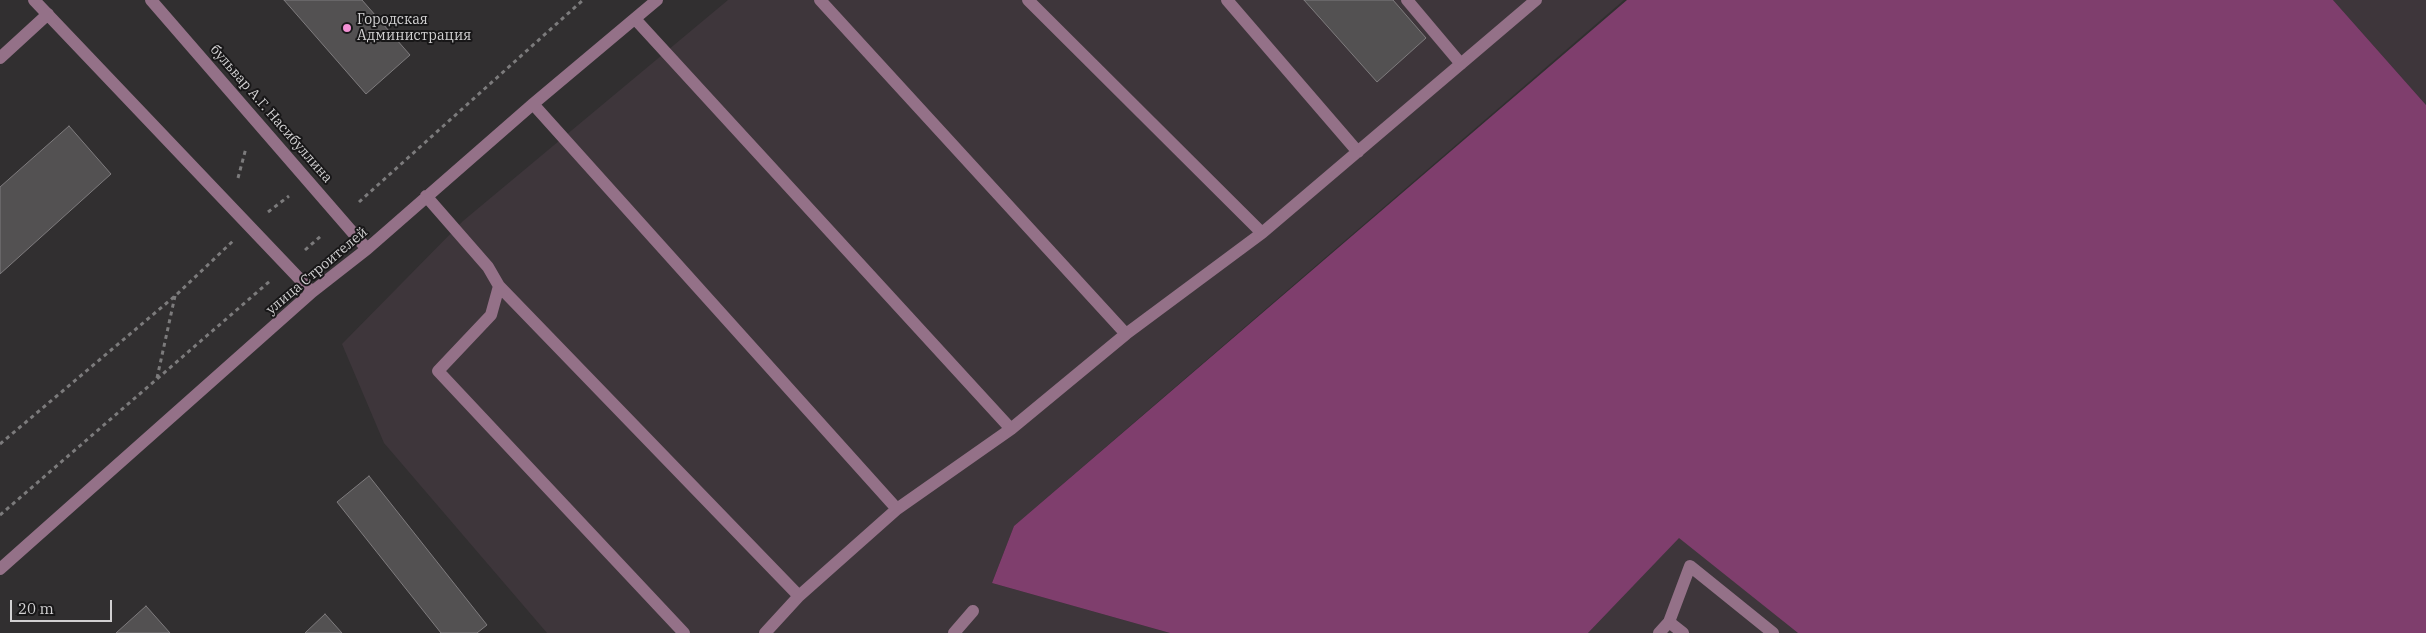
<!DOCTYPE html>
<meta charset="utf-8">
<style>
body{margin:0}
#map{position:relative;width:2426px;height:633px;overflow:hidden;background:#312f30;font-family:"IBM Plex Serif",serif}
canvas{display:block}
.scale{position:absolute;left:10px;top:600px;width:102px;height:22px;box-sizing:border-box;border:2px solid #d2d1d2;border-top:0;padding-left:6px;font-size:15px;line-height:18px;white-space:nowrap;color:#d2d1d2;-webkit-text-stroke:4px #181718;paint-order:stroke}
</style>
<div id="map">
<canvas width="2426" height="633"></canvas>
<div class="scale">20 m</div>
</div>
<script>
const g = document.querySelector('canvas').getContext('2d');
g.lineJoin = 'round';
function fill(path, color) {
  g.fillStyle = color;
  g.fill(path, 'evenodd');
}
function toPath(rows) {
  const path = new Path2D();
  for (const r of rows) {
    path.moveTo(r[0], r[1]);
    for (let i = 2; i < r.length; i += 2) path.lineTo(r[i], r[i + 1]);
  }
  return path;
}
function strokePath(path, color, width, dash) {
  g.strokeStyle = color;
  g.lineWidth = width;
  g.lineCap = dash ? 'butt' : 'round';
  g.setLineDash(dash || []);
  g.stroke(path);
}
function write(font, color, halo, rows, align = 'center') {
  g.font = font + ' "IBM Plex Serif",serif';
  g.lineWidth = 4;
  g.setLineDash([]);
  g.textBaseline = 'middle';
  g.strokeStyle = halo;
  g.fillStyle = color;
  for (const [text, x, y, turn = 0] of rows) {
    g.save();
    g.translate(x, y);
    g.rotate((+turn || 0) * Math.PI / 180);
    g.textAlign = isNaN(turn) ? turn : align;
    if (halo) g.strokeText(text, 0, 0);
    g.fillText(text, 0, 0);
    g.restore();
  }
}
const built = toPath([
 [728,0,1624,0,1014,526,992,583,1170,633,547,633,384,443,342,344,463,221],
 [2333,0,2426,0,2426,105],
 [1679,537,1798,633,1588,633]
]);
const green = toPath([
 [1627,0,2333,0,2426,105,2426,633,1798,633,1679,538,1588,633,1170,633,992,583,1014,526]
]);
const building = toPath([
 [284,0,362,0,410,55,366,94,284,0],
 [1304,0,1393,0,1426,38,1377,82,1304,0],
 [69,126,111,174,0,274,0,187,69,126],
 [369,476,487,625,477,633,441,633,337,502,369,476],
 [146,606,170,633,116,633,146,606],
 [325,614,342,633,305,633,325,614]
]);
const path = toPath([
 [238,178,246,148],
 [359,202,583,0],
 [268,212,289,196],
 [305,250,322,235],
 [157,378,175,296],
 [0,444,175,296,233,241],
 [0,515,270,281]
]);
const minor = toPath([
 [34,0,312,292],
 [151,0,367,249],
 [820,0,1126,334],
 [1028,0,1262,233],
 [1227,0,1358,152],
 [1407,0,1461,64],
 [636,20,1011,429],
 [0,58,48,14],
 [533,104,897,509],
 [426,196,488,267,499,286,491,315,438,371,684,633],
 [499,286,799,596],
 [0,569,312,292,367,249,533,104,657,0],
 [1669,622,1683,633],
 [765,633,799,596,897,509,1011,429,1126,334,1262,233,1536,0],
 [954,633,973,611],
 [1659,633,1669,622,1690,566,1773,633]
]);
const markers = [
 [347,28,5,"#f391d5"]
];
const poiNames = [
 ["Городская",357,20],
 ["Администрация",357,36]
];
const streetNames = [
 ["бульвар А.Г. Насибуллина",271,114,49],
 ["улица Строителей",317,271,-40]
];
fill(built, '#3e363b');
fill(green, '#7f3e6d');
fill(building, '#535152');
strokePath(building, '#7f7c7e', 1);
strokePath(path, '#7c7b7c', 3, [4, 4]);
strokePath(minor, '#947188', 12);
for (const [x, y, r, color] of markers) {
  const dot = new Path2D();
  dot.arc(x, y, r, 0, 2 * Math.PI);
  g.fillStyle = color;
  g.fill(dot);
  strokePath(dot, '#181718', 2);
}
write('14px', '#d2d1d2', '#181718', poiNames, 'left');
write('14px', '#d2d1d2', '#181718', streetNames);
</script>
